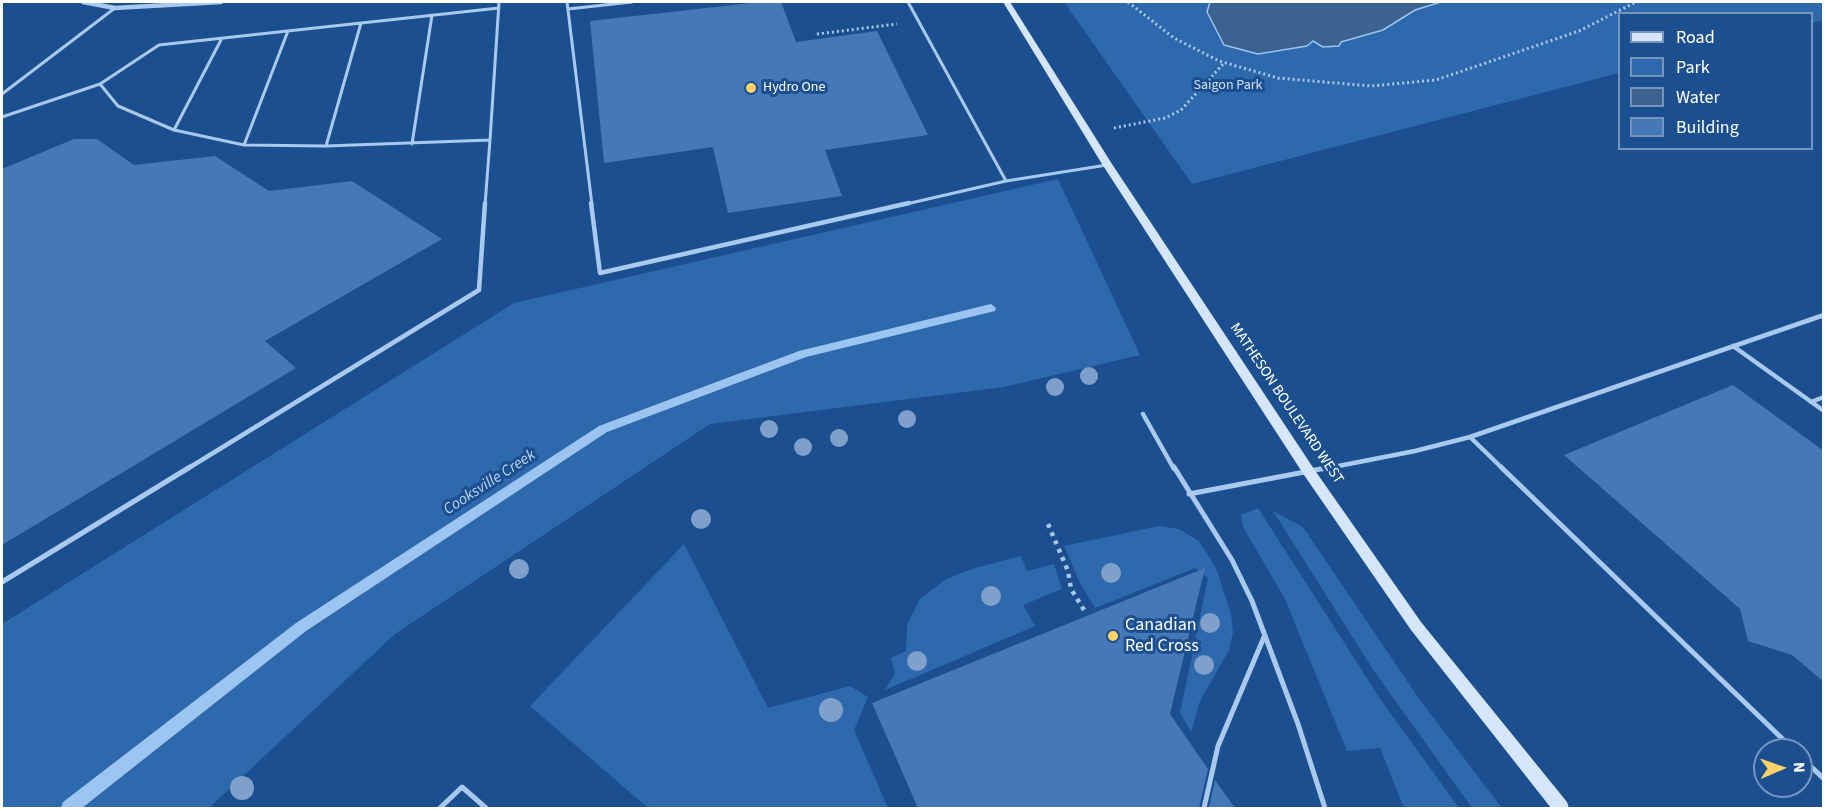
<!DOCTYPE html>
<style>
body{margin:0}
#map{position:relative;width:1825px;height:810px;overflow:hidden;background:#1b4f8f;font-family:"Source Sans 3",sans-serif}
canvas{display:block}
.frame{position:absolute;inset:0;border:3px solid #fff;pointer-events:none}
.legend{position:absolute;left:1618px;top:12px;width:195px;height:138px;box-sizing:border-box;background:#1b4f8f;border:2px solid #7695bc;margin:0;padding:8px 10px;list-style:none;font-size:18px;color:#fff}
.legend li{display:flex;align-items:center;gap:12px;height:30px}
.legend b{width:30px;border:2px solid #7695bc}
.north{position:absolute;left:1753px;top:738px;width:60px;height:60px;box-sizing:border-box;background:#1b4f8f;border:2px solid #7695bc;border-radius:50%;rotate:88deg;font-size:16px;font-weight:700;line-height:24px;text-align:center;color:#fff}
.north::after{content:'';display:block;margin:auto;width:21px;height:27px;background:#ffd166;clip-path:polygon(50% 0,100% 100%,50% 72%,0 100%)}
</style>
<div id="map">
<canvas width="1825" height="810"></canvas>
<div class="frame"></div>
<ul class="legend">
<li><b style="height:8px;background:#d6e6fa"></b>Road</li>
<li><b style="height:16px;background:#2e69ad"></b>Park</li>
<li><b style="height:16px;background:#3c6290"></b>Water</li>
<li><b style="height:16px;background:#4478b7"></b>Building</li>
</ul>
<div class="north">N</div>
</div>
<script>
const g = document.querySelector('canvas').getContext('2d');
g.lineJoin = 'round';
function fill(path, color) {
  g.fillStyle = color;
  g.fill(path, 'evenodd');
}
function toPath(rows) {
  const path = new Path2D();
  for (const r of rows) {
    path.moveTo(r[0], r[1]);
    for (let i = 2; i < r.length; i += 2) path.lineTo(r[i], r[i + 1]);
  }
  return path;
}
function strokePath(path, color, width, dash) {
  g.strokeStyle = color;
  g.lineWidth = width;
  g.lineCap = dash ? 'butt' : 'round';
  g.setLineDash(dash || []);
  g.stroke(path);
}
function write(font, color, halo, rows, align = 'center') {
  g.font = font + ' "Source Sans 3",sans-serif';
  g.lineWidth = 6;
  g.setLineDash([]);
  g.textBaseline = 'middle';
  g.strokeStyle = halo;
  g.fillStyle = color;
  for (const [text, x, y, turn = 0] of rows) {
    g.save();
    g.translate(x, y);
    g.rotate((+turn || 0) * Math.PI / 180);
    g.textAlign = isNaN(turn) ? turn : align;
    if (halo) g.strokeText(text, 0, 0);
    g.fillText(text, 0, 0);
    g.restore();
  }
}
const green = toPath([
 [1064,2,1823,2,1824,20,1812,23,1812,14,1620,14,1619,73,1192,184],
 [1058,179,1140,355,1004,387,710,424,395,634,209,808,2,808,2,624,514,303],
 [1258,508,1381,700,1459,808,1404,808,1380,748,1347,751,1285,599,1243,527,1241,515],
 [1273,511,1303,527,1420,700,1502,808,1472,808,1374,671],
 [1159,526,1179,529,1199,541,1216,568,1231,614,1233,632,1229,650,1200,701,1191,732,1180,713,1208,578,1195,568,1095,608,1080,583,1064,546],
 [684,544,768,708,850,686,868,697,854,730,888,808,648,808,530,706],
 [1021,556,1027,571,1054,564,1062,589,1023,605,1035,626,885,690,895,673,891,658,906,651,907,625,920,599,946,579,975,568]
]);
const water = toPath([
 [1210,2,1441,2,1415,10,1383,30,1341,42,1339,46,1323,47,1313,41,1307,46,1258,54,1224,45,1207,12,1210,2]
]);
const stream = toPath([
 [991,304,996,308,995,311,806,357,607,432,306,631,82,808,61,808,63,802,296,623,599,426,799,351,991,304]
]);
const building = toPath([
 [760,2,781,2,796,42,877,31,928,135,825,150,842,196,728,213,713,147,604,163,590,21],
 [74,139,97,139,134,165,215,156,269,191,352,181,442,239,265,341,296,368,2,545,2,169],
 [1733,385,1824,451,1824,682,1792,655,1748,641,1740,609,1564,455],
 [1205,568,1170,714,1208,769,1199,808,918,808,872,703],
 [1215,780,1235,808,1209,808]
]);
const pathFar1 = toPath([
 [1128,2,1174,38,1219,61,1278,78,1371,86,1436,80,1579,31,1636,2],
 [817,34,897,24],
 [1114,128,1165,118,1181,110,1224,63]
]);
const path = toPath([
 [1048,524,1068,571,1071,589,1084,610]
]);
const laneFar2 = toPath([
 [567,2,592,205],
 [568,9,632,2],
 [100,84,159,45,499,8],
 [2,94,115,8],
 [2,117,100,84,118,106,174,130,244,145,326,146,490,140,485,205],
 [174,130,222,38],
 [490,140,499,2],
 [412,144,432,15],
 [244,145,288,31],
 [326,146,361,23],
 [1006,181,1107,165],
 [902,205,1006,181,908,2]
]);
const laneFar1 = toPath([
 [591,203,600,273,909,203],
 [1733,346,1824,411],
 [1811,402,1824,397],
 [1143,414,1174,469],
 [1470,437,1503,469],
 [187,469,479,290,485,203],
 [1323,469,1415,451,1470,437,1824,315]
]);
const lane = toPath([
 [1174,467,1232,560,1252,601,1298,724,1325,808],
 [1501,467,1794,750],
 [1189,494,1331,467],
 [2,582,190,467],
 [1801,757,1824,779],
 [440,808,462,787,486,808],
 [1204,808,1218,746,1264,637]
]);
const street = toPath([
 [83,2,115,8,221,2]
]);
const secondary = toPath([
 [1003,2,1010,2,1112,164,1314,469,1421,622,1567,802,1569,808,1551,808,1411,630,1304,475,1102,164,1003,2]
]);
const trees = [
 [1089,376,9],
 [1055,387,9],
 [907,419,9],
 [769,429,9],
 [839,438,9],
 [803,447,9],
 [701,519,10],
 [519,569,10],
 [1111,573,10],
 [991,596,10],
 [1210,623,10],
 [917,661,10],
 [1204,665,10],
 [831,710,12],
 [242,788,12]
];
const markers = [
 [751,88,6,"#ffd166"],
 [1113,636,6,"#ffd166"]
];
const farParknames = [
 ["Saigon Park",1228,86]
];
const farPoinames = [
 ["Hydro One",763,88]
];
const streetNames = [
 ["MATHESON BOULEVARD WEST",1286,404,56]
];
const waterNames = [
 ["Cooksville Creek",490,483,-33]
];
const nearPoinames = [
 ["Canadian",1125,626],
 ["Red Cross",1125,647]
];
fill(green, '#2e69ad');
fill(water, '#3c6290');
strokePath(water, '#9cc4f0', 1.5);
fill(stream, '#9cc4f0');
fill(building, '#4478b7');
strokePath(pathFar1, '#a9c9ee', 3, [2, 3]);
strokePath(path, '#a9c9ee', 4.5, [4, 5]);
strokePath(laneFar2, '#a9c9ee', 3);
strokePath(laneFar1, '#a9c9ee', 4.5);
strokePath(lane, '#a9c9ee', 5);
strokePath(street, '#a9c9ee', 4.5);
fill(secondary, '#d6e6fa');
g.fillStyle = '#7ea0ca';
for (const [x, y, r] of trees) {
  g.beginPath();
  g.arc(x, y, r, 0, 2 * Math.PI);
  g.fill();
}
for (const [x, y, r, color] of markers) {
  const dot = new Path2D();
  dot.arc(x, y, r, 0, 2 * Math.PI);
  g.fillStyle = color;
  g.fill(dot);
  strokePath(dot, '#1b4f8f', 2);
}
write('14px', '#cfe3fa', '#1b4f8f', farParknames);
write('14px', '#fff', '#1b4f8f', farPoinames, 'left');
write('15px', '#fff', '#1b4f8f', streetNames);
write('italic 16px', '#b5d3f5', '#1b4f8f', waterNames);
write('18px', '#fff', '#1b4f8f', nearPoinames, 'left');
</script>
